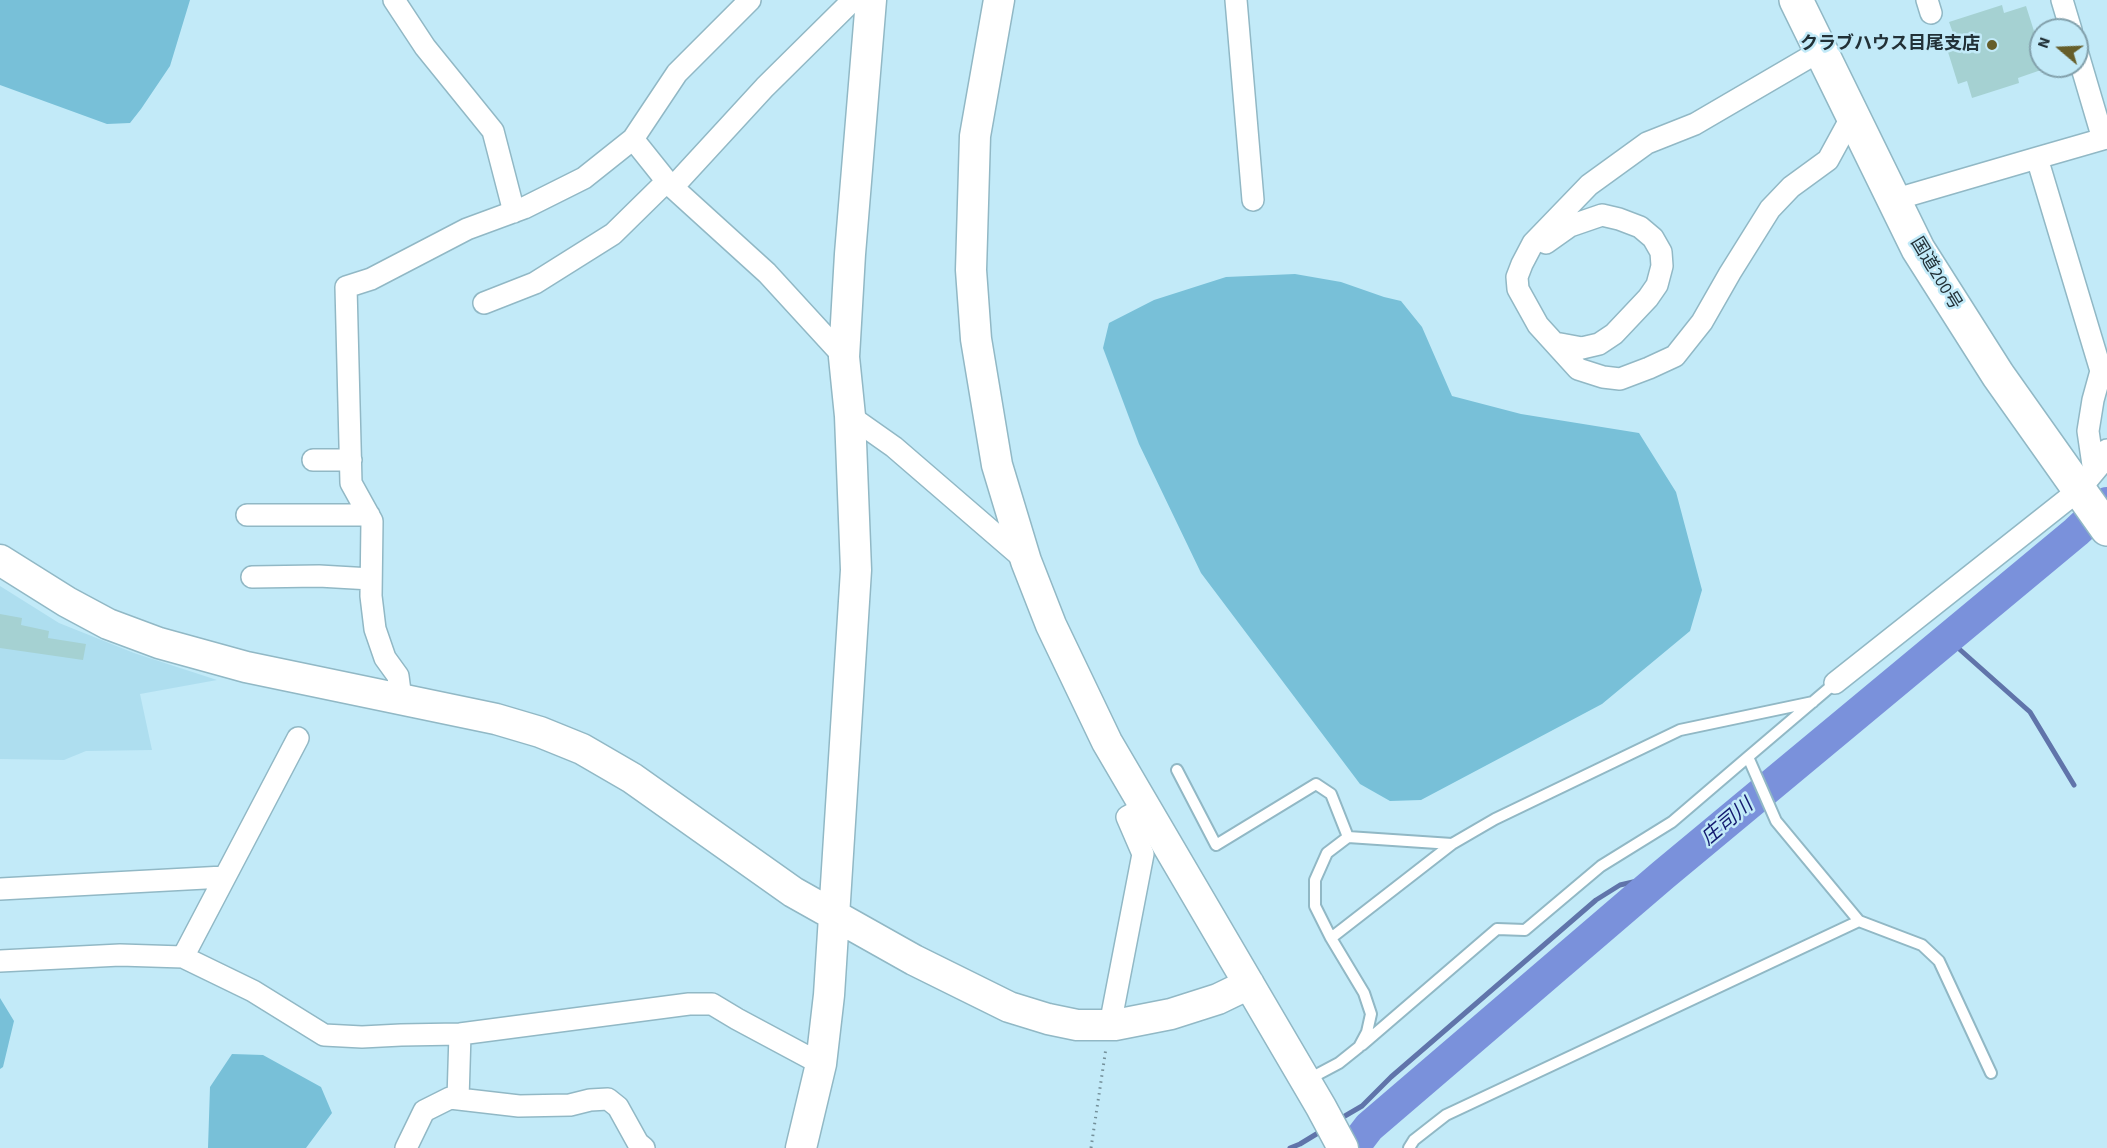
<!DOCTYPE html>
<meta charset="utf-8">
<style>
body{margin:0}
#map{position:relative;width:2107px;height:1148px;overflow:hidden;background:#c2eaf8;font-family:"Source Sans 3",sans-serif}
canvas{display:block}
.north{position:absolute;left:2029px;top:18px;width:60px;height:60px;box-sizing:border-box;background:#c2eaf8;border:2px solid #82a0ab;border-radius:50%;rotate:289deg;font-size:16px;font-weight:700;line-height:24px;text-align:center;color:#223137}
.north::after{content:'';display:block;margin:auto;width:21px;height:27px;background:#665e2a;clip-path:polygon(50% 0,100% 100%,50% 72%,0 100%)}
</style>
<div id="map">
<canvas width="2107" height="1148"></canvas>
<div class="north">N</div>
</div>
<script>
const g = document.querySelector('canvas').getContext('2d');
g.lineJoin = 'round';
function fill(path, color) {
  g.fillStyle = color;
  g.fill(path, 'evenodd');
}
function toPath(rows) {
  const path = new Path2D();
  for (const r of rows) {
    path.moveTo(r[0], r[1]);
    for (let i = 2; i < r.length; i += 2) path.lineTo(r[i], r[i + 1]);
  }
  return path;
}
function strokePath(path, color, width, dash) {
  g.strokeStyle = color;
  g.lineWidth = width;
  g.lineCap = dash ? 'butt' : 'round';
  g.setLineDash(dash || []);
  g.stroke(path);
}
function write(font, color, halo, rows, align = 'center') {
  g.font = font + ' "Source Sans 3","Noto Sans JP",sans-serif';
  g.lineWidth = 5;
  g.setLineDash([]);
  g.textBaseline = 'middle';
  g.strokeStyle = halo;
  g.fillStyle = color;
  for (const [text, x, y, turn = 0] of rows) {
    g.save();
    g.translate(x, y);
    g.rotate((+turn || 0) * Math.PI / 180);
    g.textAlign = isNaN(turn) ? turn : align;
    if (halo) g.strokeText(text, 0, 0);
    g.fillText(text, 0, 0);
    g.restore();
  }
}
const built = toPath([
 [0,586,59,623,134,653,217,680,140,694,152,750,86,751,64,760,0,759]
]);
const green = toPath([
 [0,0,190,0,170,66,141,109,130,123,107,124,0,85],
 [1295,274,1341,282,1384,297,1401,301,1422,327,1452,396,1521,414,1639,433,1676,492,1702,590,1690,631,1602,704,1421,800,1390,801,1360,784,1201,573,1139,444,1103,348,1109,323,1154,300,1226,277],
 [0,998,14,1021,3,1067,0,1069],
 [232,1054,263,1055,321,1087,332,1113,306,1148,208,1148,210,1087]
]);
const stream = toPath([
 [1948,639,2030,712,2074,785],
 [1338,1120,1362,1106,1391,1077,1596,900,1620,885,1663,875],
 [1290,1148,1300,1144,1323,1130]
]);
const river = toPath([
 [1353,1148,1369,1127,1663,875,2076,532,2107,503]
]);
const building = toPath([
 [2002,5,2004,13,2026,6,2041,53,2041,70,2018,78,2019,83,1972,98,1967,81,1958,84,1943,36,1953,33,1949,22],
 [0,614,22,618,21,625,49,631,48,638,86,644,83,660,0,648]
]);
const path = toPath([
 [1091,1148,1106,1048]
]);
const lane = toPath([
 [1835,683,1748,757,1776,821,1859,921,1922,945,1939,961,1991,1073],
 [1177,770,1216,845,1316,784,1331,794,1348,837],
 [1331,938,1315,906,1315,880,1327,853,1348,837,1452,844],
 [1362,1045,1497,929,1525,930,1601,866,1672,822,1748,757],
 [1307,1080,1339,1063,1359,1047,1367,1032,1371,1014,1364,993,1331,938,1452,844,1495,819,1680,730,1813,702],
 [1409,1148,1414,1140,1446,1115,1859,921]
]);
const street = toPath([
 [394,0,425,47,493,131,514,212],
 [1236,0,1253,200],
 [1927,0,1931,13],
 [2062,0,2071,30],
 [1820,51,1695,124,1647,143,1589,185,1533,243,1522,264,1517,277,1518,289,1538,325,1578,369,1603,377,1620,379,1649,368,1675,356,1702,322,1730,273,1770,209,1791,187,1828,160,1852,116],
 [2077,51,2103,139,2037,158,2101,371,2093,400,2088,431,2094,472],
 [633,139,669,184,767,273,844,357],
 [673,187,765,87,853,0],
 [1893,200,2037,158],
 [1546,243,1570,226,1602,215,1619,219,1640,227,1653,238,1661,252,1662,266,1657,285,1648,298,1614,334,1599,344,1582,348,1555,343],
 [484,303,535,283,613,234,667,181],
 [850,416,894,447,1025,560],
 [313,460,351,460],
 [247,515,369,515],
 [252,577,319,576,371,579],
 [1835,683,2079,490,2099,466,2107,450],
 [401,699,398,676,385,658,375,629,371,596,372,521,351,483,346,287,371,279,467,229,524,208,584,178,633,139,677,73,750,0],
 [0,889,224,877],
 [183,957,298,738],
 [0,961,120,955,183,957,253,991,324,1035,362,1037,401,1035,460,1034,689,1004,712,1004,737,1019,821,1064],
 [1110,1025,1143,854,1127,817,1145,807],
 [458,1099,460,1034],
 [406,1148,424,1111,450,1098,519,1106,570,1105,590,1100,608,1099,618,1107,638,1143,644,1148]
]);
const secondary = toPath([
 [999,0,975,136,971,270,976,339,997,465,1026,561,1051,625,1107,742,1321,1107,1343,1148],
 [0,560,67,602,108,624,159,643,246,667,496,719,540,732,582,749,632,778,793,892,914,960,1009,1007,1048,1019,1077,1025,1115,1025,1171,1014,1218,999,1249,984],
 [801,1148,821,1064,829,995,856,570,850,416,844,357,850,254,871,0]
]);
const highway = toPath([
 [1796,0,1918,249,1998,375,2107,529]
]);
const markers = [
 [1992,45,6,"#665e2a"]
];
const poiNames = [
 ["クラブハウス目尾支店",1980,45]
];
const streetNames = [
 ["国道200号",1935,274,59]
];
const waterNames = [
 ["庄司川",1728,823,-40]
];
fill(built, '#aedeef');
fill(green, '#78c0d8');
strokePath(stream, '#6074aa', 5);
strokePath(river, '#7a91db', 32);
fill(building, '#a5d1d2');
strokePath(lane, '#91b8c5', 14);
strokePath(street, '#91b8c5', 24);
strokePath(secondary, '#91b8c5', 33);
strokePath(highway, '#91b8c5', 36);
strokePath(path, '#74909a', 3, [1.5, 4.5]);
strokePath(lane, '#fff', 10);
strokePath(street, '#fff', 21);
strokePath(secondary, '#fff', 30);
strokePath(highway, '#fff', 33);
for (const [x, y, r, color] of markers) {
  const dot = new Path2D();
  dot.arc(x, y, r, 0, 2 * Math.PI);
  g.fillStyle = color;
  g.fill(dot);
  strokePath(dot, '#c2eaf8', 2);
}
write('bold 18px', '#223137', '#c2eaf8', poiNames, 'right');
write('18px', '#223137', '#c2eaf8', streetNames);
write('italic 20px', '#131a6f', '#c2eaf8', waterNames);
</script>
